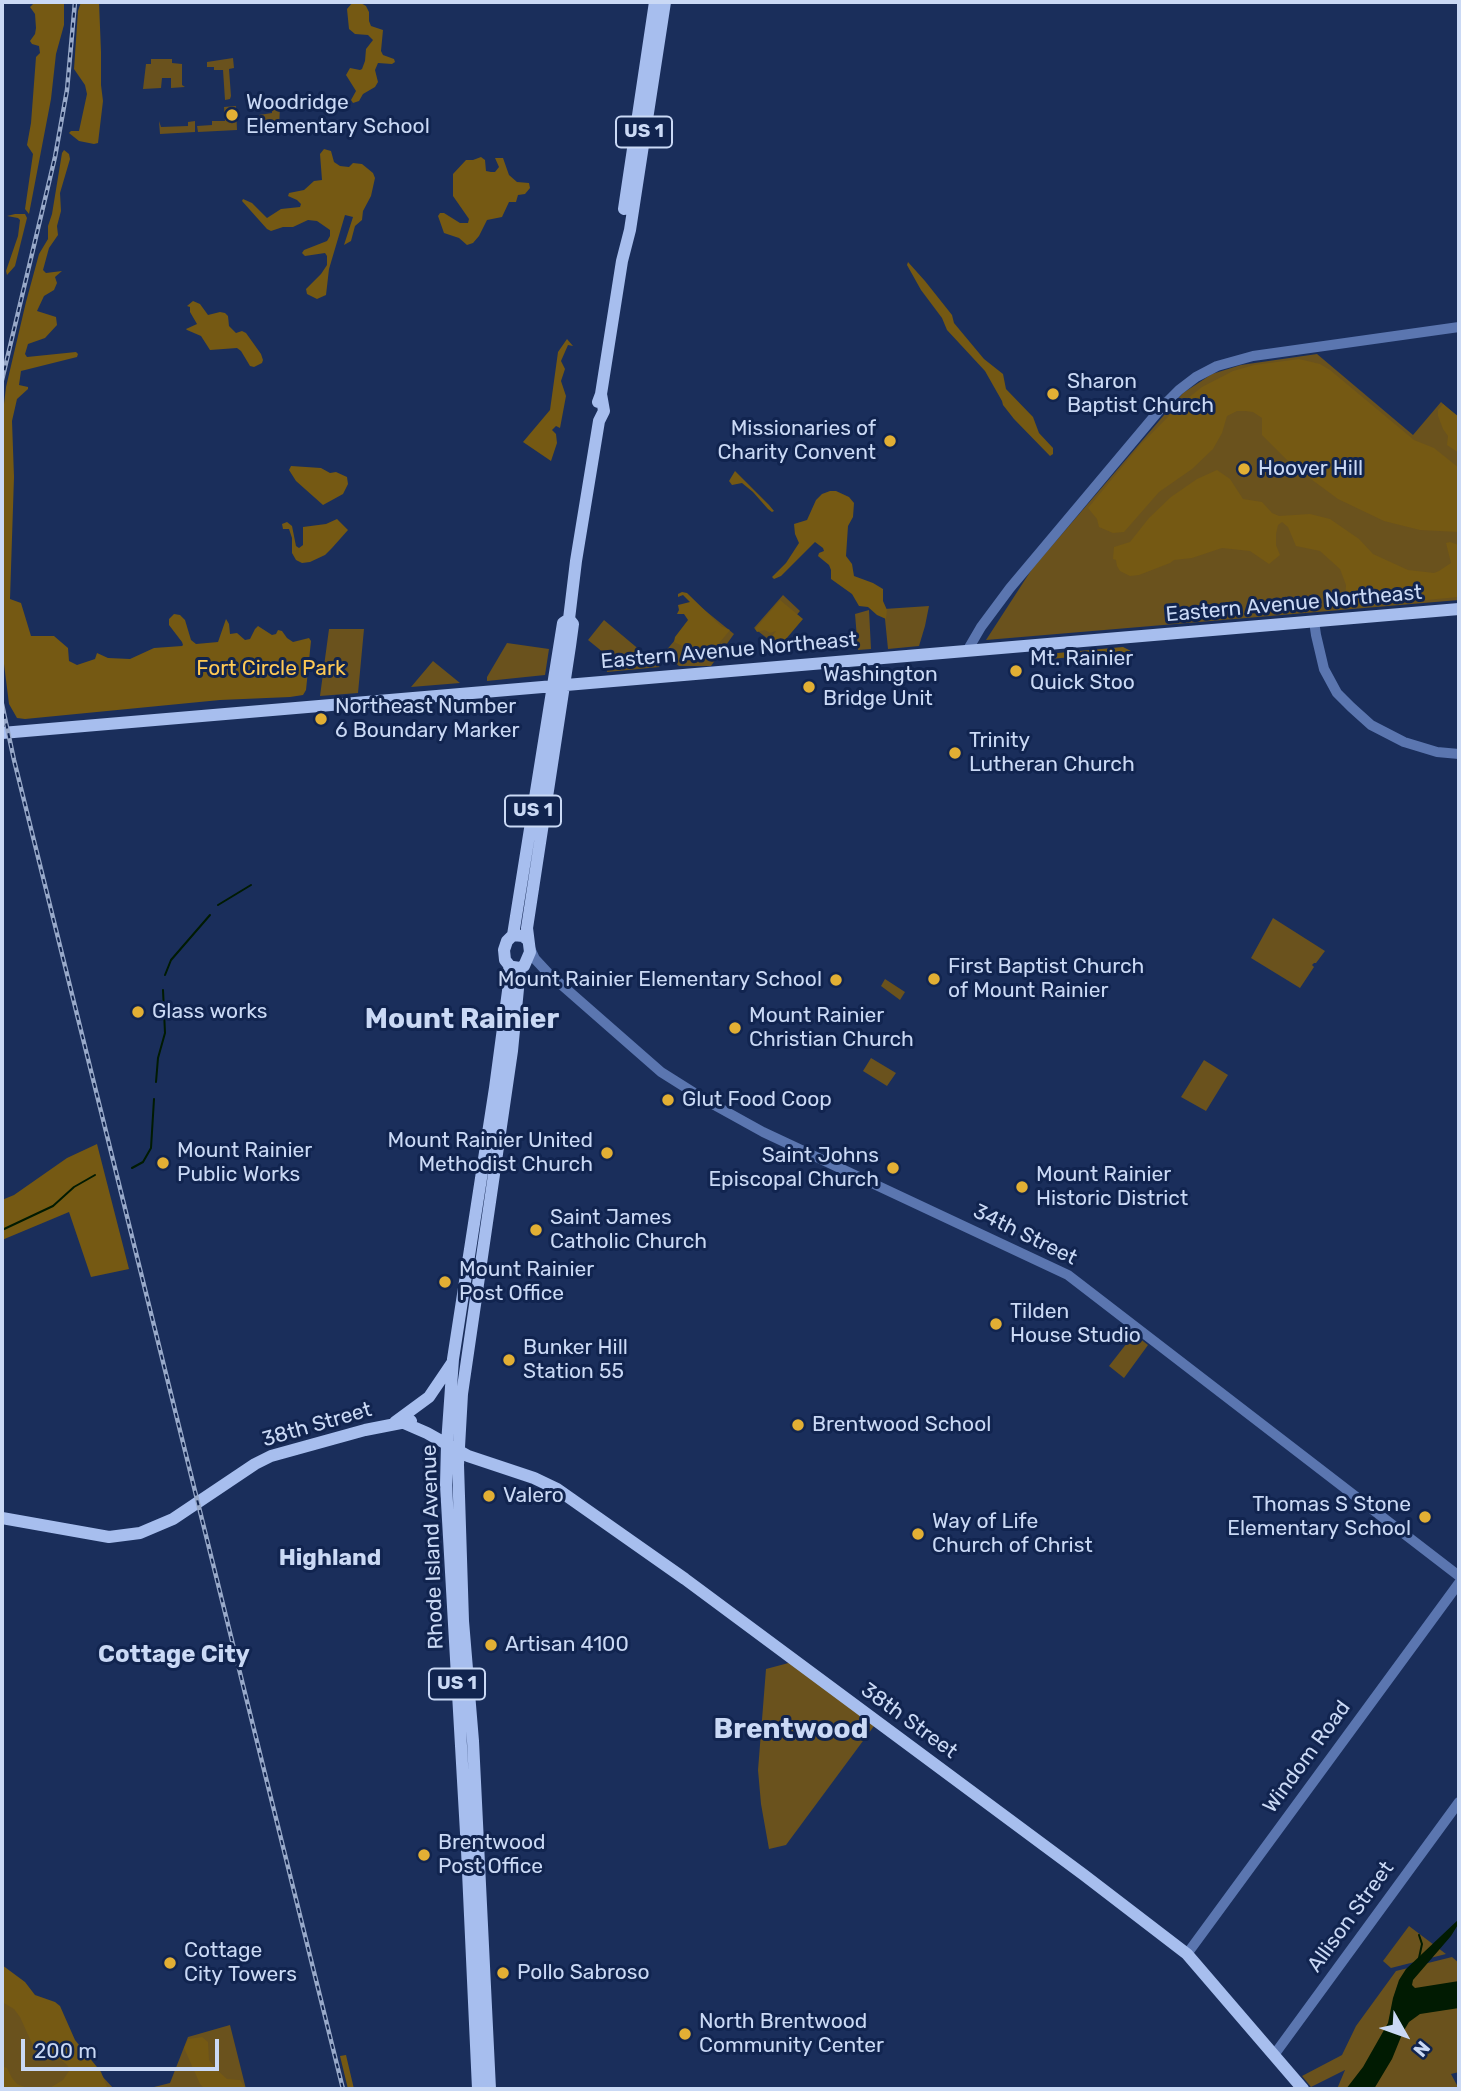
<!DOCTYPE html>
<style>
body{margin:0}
#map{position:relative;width:1461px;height:2091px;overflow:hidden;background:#1a2e5b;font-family:Rubik,sans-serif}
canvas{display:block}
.frame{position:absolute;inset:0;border:4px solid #cad9f5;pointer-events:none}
.north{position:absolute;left:1370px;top:2000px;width:70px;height:70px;-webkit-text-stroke:5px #11244f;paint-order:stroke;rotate:130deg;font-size:19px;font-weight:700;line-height:28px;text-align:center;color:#cad9f5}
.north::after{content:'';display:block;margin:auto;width:24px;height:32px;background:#cad9f5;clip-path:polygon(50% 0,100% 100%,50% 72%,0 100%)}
.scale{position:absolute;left:21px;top:2039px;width:198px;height:32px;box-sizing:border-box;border:4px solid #cad9f5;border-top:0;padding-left:9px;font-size:21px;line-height:24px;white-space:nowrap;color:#cad9f5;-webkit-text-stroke:5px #11244f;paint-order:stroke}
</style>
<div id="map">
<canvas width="1461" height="2091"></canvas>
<div class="frame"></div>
<div class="north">N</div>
<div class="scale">200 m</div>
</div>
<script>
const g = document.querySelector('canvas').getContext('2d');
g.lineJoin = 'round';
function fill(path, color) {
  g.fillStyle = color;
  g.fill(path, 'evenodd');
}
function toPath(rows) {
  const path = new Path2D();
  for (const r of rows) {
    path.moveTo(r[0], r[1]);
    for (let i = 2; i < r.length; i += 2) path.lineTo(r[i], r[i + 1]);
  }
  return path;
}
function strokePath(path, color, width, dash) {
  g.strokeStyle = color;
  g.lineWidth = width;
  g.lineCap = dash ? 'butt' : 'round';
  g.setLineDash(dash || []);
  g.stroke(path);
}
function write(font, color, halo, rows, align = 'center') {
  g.font = font + ' Rubik,sans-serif';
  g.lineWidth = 6;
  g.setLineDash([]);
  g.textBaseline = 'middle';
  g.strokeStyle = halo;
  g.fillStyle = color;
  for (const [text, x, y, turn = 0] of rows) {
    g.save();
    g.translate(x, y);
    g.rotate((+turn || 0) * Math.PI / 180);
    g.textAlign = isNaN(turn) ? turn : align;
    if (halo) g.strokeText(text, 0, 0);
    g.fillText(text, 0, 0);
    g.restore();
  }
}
const green = toPath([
 [233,58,234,68,229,69,231,96,230,99,225,100,223,70,214,70,214,67,207,67,207,62],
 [151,59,172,59,172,63,182,64,182,85,185,87,171,88,171,78,162,78,161,88,143,89,146,64,151,64],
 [280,105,279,129,253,130,253,127,260,127,259,115,272,113,272,106],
 [236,106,237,130,198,132,197,126,212,125,212,121,225,121,224,107],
 [195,121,195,132,160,134,159,121,161,127,188,126,188,122],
 [1317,354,1413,435,1441,402,1459,418,1459,600,986,640,1032,569,1183,393,1212,374,1241,365],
 [783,595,800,611,773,643,754,628],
 [929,606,925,626,919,646,888,649,884,609],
 [702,608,734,634,711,666,679,666,664,653],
 [869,610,871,649,858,650,855,614],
 [604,620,660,667,607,672,604,653,588,640],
 [329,629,364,629,358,693,320,696],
 [507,643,549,649,545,675,487,681,487,677],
 [433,661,460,683,411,687],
 [1273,918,1325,951,1316,963,1314,963,1312,965,1314,967,1300,988,1251,958],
 [885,979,905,992,900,1000,881,986],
 [871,1058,896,1073,887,1086,863,1071],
 [1204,1060,1228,1075,1206,1111,1181,1097],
 [1134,1334,1148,1345,1124,1378,1109,1366],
 [796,1661,877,1722,786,1845,769,1849,761,1804,758,1770,766,1669],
 [1409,1926,1446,1954,1391,1968,1383,1961],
 [1452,1957,1459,1963,1459,2072,1451,2074,1459,2089,1337,2089,1345,2070,1311,2087,1302,2076,1342,2055,1356,2026,1396,1971],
 [2,1968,114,2089,2,2089],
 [230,2025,246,2089,146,2089,170,2083,188,2037]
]);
const forest = toPath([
 [35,2,64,2,64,25,56,54,51,99,29,214,25,209,33,154,27,145,31,123,36,57,40,53,39,46,32,44,30,41,35,34,36,28,35,14,30,7],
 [81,2,99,2,101,52,101,85,103,101,98,143,94,144,79,141,69,133,71,131,79,131,87,94,85,85,74,69,78,11],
 [353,2,359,2,366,6,369,12,369,21,371,26,383,30,381,51,383,55,394,59,395,62,392,64,378,63,375,70,378,82,375,87,363,94,359,101,353,103,351,100,356,91,346,75,350,68,360,70,362,69,365,61,366,49,373,40,368,35,355,34,349,29,347,9],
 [324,149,331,151,334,162,340,166,349,167,353,163,362,164,373,173,375,178,371,196,363,211,362,220,355,226,351,241,344,245,353,217,345,215,329,269,326,295,317,299,307,294,306,289,321,274,327,265,327,256,325,253,305,256,302,253,304,250,327,241,330,236,330,230,317,221,308,220,293,227,283,227,271,231,267,229,242,201,243,199,252,203,267,218,281,209,300,207,301,204,297,200,288,196,289,193,304,190,314,181,322,180,320,154],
 [64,150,69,154,70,159,60,193,61,211,57,226,58,235,49,248,43,270,46,273,62,271,55,277,57,283,54,290,44,296,37,311,56,317,57,325,45,338,28,344,25,354,27,357,76,352,78,354,77,357,21,371,19,385,28,387,28,389,17,399,12,421,14,477,10,599,21,603,31,636,54,636,68,648,69,661,77,665,95,659,97,653,108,658,130,659,154,648,182,646,183,645,182,642,169,625,169,619,174,614,180,615,185,620,191,640,196,644,218,642,226,619,229,624,230,634,237,633,245,640,250,639,255,629,258,626,272,635,276,634,278,630,282,631,287,638,293,642,309,638,311,641,306,690,303,695,290,697,220,700,25,719,17,718,9,704,2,648,2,421,6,387,26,302,39,254,48,239,48,226,52,214,62,153],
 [481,157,485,160,486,171,491,172,495,172,499,167,495,158,503,158,509,175,517,182,529,183,530,188,525,194,518,195,516,202,509,202,502,217,487,220,479,236,473,243,467,245,459,238,444,233,438,216,440,213,444,213,460,223,468,223,469,219,453,196,453,174,466,160,473,160],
 [15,214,25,214,27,218,15,266,7,275,6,271,18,236,20,220,18,218,7,216],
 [908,262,925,281,952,315,954,323,984,359,1003,374,1006,389,1033,417,1039,433,1053,448,1053,454,1050,456,1014,419,1003,405,1002,401,985,371,947,330,942,318,921,290,907,265],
 [193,301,200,304,208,315,220,312,225,313,228,316,229,326,236,333,242,331,246,333,261,354,263,360,262,363,254,367,250,366,241,351,237,348,210,350,201,336,187,330,186,329,197,324,190,312,190,307,187,306],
 [567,339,573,346,568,345,561,361,565,369,561,381,566,396,560,428,556,426,552,430,556,434,557,443,551,461,523,442,550,410,558,352],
 [1299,359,1320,364,1330,370,1414,440,1434,448,1459,468,1459,532,1420,530,1384,521,1338,499,1292,465,1262,435,1262,418,1253,412,1245,411,1237,411,1227,416,1222,433,1213,449,1192,469,1159,492,1124,532,1113,533,1099,527,1097,519,1088,508,1141,444,1182,403,1202,387,1233,371,1254,365],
 [1443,404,1459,417,1459,453,1447,445,1448,436,1443,429,1438,416,1438,410],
 [291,466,321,468,330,473,336,472,347,477,348,484,343,494,323,505,296,481,289,470],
 [1217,470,1230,479,1243,499,1262,502,1272,513,1279,516,1310,514,1330,519,1359,539,1373,554,1408,570,1434,573,1439,571,1451,563,1446,543,1450,542,1459,545,1459,597,1350,607,1345,602,1346,585,1340,569,1320,551,1296,546,1288,527,1282,522,1278,525,1276,534,1276,545,1280,555,1269,564,1250,551,1222,548,1192,558,1174,560,1170,563,1139,575,1130,576,1120,571,1117,566,1116,560,1113,559,1114,547,1130,542,1149,518,1171,497,1197,479],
 [735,471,769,505,774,511,772,512,768,509,753,492,742,483,732,485,729,481],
 [830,491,836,491,849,497,854,503,853,517,848,526,846,556,852,564,854,576,873,583,883,589,883,601,887,610,886,619,877,615,868,607,859,606,852,594,831,579,831,570,829,565,818,556,819,553,824,551,823,548,815,542,781,576,774,579,772,577,786,563,799,543,795,534,794,524,807,520,816,500,822,494],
 [337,519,348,530,332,548,325,555,310,562,302,563,296,560,292,553,292,538,289,529,283,529,282,524,287,522,292,526,296,546,299,548,303,545,303,527,326,524],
 [682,592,687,593,721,626,730,630,707,658,674,642,675,637,688,620,684,614,677,614,679,610,678,605,690,602,683,595,678,597,678,594],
 [780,600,803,619,780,646,767,646,767,642,776,631,770,633,765,630,757,632,755,629],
 [1123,647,1133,652,1037,660,1030,658,1036,655],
 [97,1144,129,1269,91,1277,69,1212,2,1240,2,1200,14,1195,67,1158],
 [2,1965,25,1982,35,1995,55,2002,60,2006,75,2040,101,2072,108,2089,48,2089,63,2080,69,2071,68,2066,56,2055,34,2048,20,2017,14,2009,2,2002],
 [202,2037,208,2042,209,2060,217,2070,227,2079,240,2080,246,2089,205,2089,200,2084,184,2048,188,2039],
 [346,2055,354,2089,348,2089,340,2056],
 [2,2066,7,2068,12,2078,17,2084,30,2089,2,2089]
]);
const water = toPath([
 [1459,1919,1459,1923,1451,1936,1413,1980,1412,1985,1415,1988,1459,1981,1459,2008,1420,2014,1409,2022,1403,2032,1392,2059,1374,2089,1346,2089,1363,2067,1388,2023,1393,1998,1399,1980,1406,1969]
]);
const stream = toPath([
 [218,905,251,885],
 [165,975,171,960,210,915],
 [156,1082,158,1058,165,1033,163,990],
 [132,1168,143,1162,151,1148,154,1099],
 [2,1230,53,1206,74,1187,95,1175],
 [1419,1958,1422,1944,1419,1935]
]);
const minor = toPath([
 [1314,621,1316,635,1324,669,1337,693,1351,707,1371,725,1404,742,1437,752,1459,754],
 [967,651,981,627,1010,588,1162,407,1179,390,1196,377,1217,366,1253,356,1459,327],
 [530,948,535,959,548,973,661,1072,707,1101,763,1132,1068,1275,1459,1576],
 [1187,1954,1459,1583],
 [1274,2055,1459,1802]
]);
const major = toPath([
 [624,209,655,2],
 [598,402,601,394,622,261,630,230,665,2],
 [2,733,1459,609],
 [513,935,563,623,569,619],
 [513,967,520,968,524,966,530,952,527,928,570,646,573,624,569,619,576,561,599,421,604,411,601,394],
 [395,1422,429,1397,452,1363],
 [404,1423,427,1433,468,1456,534,1478,557,1489,685,1579,1084,1875,1187,1954,1303,2089],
 [2,1518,109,1537,140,1533,173,1519,255,1464,271,1456,365,1430,411,1421],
 [478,2089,467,1850,446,1485,447,1444,453,1359,495,1088,510,976,509,965,505,960,504,950,507,941,513,935,523,936,528,940],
 [490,2089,473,1741,463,1621,458,1465,462,1394,512,1051,520,968]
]);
const rail = toPath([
 [2,380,55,157,67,90,75,2],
 [2,704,14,760,343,2089]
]);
const markers = [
 [232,115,7,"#e2af34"],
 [1053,394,7,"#e2af34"],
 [890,441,7,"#e2af34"],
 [1244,469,7,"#e2af34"],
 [1016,671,7,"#e2af34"],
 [809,687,7,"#e2af34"],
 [321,719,7,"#e2af34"],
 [955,753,7,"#e2af34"],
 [934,979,7,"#e2af34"],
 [836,980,7,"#e2af34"],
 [138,1012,7,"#e2af34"],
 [735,1028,7,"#e2af34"],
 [668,1100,7,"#e2af34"],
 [607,1153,7,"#e2af34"],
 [163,1163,7,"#e2af34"],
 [893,1168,7,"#e2af34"],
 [1022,1187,7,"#e2af34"],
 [536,1230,7,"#e2af34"],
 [445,1282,7,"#e2af34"],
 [996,1324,7,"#e2af34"],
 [509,1360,7,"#e2af34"],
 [798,1425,7,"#e2af34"],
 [489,1496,7,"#e2af34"],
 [1425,1517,7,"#e2af34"],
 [918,1534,7,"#e2af34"],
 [491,1645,7,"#e2af34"],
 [424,1855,7,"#e2af34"],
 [170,1963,7,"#e2af34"],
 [503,1973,7,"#e2af34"],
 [685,2034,7,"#e2af34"]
];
const shields = [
 [644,132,56],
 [533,811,56],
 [457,1684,56]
];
const shieldNames = [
 ["US 1",644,132],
 ["US 1",533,811],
 ["US 1",457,1684]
];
const poiNames = [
 ["Woodridge",246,103],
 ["Elementary School",246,127],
 ["Sharon",1067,382],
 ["Baptist Church",1067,406],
 ["Missionaries of",876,429,"right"],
 ["Charity Convent",876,453,"right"],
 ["Hoover Hill",1258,469],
 ["Mt. Rainier",1030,659],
 ["Quick Stoo",1030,683],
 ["Washington",823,675],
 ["Bridge Unit",823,699],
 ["Northeast Number",335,707],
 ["6 Boundary Marker",335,731],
 ["Trinity",969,741],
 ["Lutheran Church",969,765],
 ["First Baptist Church",948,967],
 ["of Mount Rainier",948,991],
 ["Mount Rainier Elementary School",822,980,"right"],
 ["Glass works",152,1012],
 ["Mount Rainier",749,1016],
 ["Christian Church",749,1040],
 ["Glut Food Coop",682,1100],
 ["Mount Rainier United",593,1141,"right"],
 ["Methodist Church",593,1165,"right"],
 ["Mount Rainier",177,1151],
 ["Public Works",177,1175],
 ["Saint Johns",879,1156,"right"],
 ["Episcopal Church",879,1180,"right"],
 ["Mount Rainier",1036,1175],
 ["Historic District",1036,1199],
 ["Saint James",550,1218],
 ["Catholic Church",550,1242],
 ["Mount Rainier",459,1270],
 ["Post Office",459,1294],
 ["Tilden",1010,1312],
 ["House Studio",1010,1336],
 ["Bunker Hill",523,1348],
 ["Station 55",523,1372],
 ["Brentwood School",812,1425],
 ["Valero",503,1496],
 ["Thomas S Stone",1411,1505,"right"],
 ["Elementary School",1411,1529,"right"],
 ["Way of Life",932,1522],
 ["Church of Christ",932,1546],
 ["Artisan 4100",505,1645],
 ["Brentwood",438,1843],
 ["Post Office",438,1867],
 ["Cottage",184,1951],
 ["City Towers",184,1975],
 ["Pollo Sabroso",517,1973],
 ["North Brentwood",699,2022],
 ["Community Center",699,2046]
];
const streetNames = [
 ["Eastern Avenue Northeast",1294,604,-5],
 ["Eastern Avenue Northeast",729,651,-5],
 ["34th Street",1025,1235,26],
 ["38th Street",317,1425,-16],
 ["Rhode Island Avenue",433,1547,-92],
 ["38th Street",909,1721,36],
 ["Windom Road",1307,1757,-54],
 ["Allison Street",1351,1917,-54]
];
const parkNames = [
 ["Fort Circle Park",271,669]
];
const neighbourhoodNames = [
 ["Highland",330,1558]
];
const quarterNames = [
 ["Cottage City",174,1655]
];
const districtNames = [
 ["Mount Rainier",462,1020],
 ["Brentwood",791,1730]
];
fill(green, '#6a521d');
fill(forest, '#755913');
fill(water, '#011b02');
strokePath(stream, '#011b02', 2);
strokePath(minor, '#5b76b0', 10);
strokePath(major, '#a7beee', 12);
strokePath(rail, '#98a9c9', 4.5);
strokePath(rail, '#11244f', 2, [5]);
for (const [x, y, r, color] of markers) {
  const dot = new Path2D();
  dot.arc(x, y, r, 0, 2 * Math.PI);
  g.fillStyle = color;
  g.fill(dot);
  strokePath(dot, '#11244f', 2.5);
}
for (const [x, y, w] of shields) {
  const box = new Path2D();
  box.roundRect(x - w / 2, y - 15.5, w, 31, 5);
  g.fillStyle = '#11244f';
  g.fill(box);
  strokePath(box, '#cad9f5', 2);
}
write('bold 19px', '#cad9f5', null, shieldNames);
write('21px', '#cad9f5', '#11244f', poiNames, 'left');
write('21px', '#cad9f5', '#11244f', streetNames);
write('21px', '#ffca55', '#11244f', parkNames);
write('bold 23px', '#cad9f5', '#11244f', neighbourhoodNames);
write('bold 24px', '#cad9f5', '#11244f', quarterNames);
write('bold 28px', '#cad9f5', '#11244f', districtNames);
</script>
